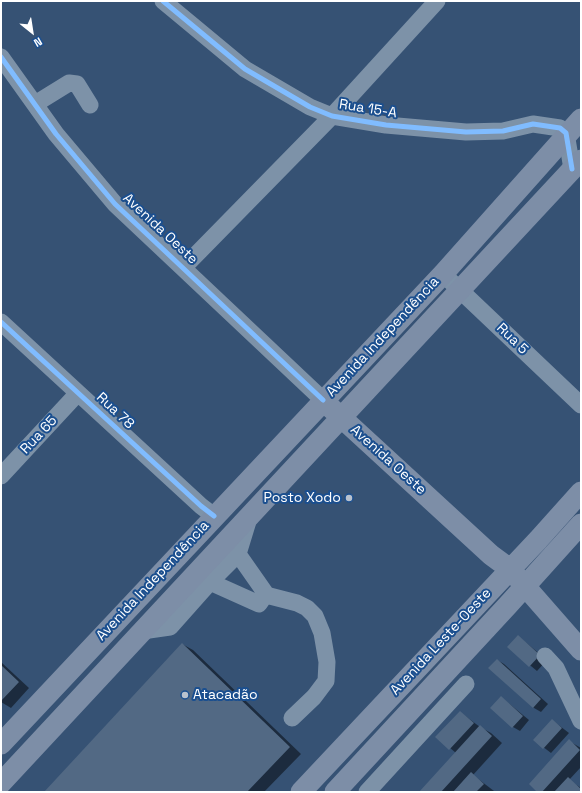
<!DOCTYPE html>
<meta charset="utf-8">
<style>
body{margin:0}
#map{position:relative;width:582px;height:793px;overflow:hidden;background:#365274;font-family:"Space Grotesk",sans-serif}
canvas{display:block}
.frame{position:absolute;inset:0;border:2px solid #fff;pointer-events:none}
.north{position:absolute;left:12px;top:12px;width:40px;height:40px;-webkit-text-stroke:3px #1b4f8f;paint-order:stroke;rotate:150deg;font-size:11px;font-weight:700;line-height:16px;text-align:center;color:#fff}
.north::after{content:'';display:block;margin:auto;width:14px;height:18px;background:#fff;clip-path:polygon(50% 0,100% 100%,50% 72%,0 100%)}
</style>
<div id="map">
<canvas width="582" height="793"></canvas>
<div class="frame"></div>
<div class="north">N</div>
</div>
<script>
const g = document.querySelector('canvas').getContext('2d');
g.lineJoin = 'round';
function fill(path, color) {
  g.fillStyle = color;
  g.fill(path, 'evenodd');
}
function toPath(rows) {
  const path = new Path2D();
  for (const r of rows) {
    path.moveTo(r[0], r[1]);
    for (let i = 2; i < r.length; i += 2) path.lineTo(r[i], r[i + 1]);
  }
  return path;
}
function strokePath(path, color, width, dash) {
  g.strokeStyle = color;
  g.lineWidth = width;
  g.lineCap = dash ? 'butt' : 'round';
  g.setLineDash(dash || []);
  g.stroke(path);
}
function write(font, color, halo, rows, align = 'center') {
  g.font = font + ' "Space Grotesk",sans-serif';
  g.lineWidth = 4;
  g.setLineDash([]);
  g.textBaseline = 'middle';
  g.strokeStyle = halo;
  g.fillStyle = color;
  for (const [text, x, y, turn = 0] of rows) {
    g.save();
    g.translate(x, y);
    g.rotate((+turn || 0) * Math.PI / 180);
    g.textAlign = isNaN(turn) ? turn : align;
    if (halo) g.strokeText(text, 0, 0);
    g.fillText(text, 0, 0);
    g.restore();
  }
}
const shadow = toPath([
 [518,636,547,660,537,671,508,647],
 [182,644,193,650,301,754,264,792,45,792],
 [497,660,504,664,548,704,541,712,534,708,490,668],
 [1,662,29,688,11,708,1,702],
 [501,697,529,720,520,731,513,727],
 [460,712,480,727,491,733,502,743,473,775,494,791,493,792,420,792,456,753,437,737],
 [552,720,569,733,551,753,534,740],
 [569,741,581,748,581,767,569,780,581,788,581,792,539,792]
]);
const building = toPath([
 [518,635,540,655,529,667,507,647],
 [182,643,290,747,247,792,44,792],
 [497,659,541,699,533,708,488,668],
 [1,665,19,682,1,701],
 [501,696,523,716,512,728,490,708],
 [460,711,474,723,449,750,435,737],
 [552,719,562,728,543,749,533,740],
 [480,725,492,736,441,792,419,792],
 [569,739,580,750,542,792,537,792,529,784],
 [471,772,484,784,476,792,453,792],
 [568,777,581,789,580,792,554,792]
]);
const minor = toPath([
 [163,1,245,69,310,107,332,116,386,125,466,132,503,131,533,124,560,128,566,133,572,169],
 [1,57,56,134,115,204,323,400],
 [35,104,69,83,77,84,90,105],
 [183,268,332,116,437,1],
 [443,274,581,405],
 [1,322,201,506,214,516],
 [1,476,78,393],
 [210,582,259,604,266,594,238,554],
 [266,595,297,603,307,608,315,616,322,633,327,662,326,681,314,697,292,718],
 [142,631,170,627,210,582,238,554,249,518],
 [545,656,556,668,581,721],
 [367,792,466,684]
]);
const major = toPath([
 [331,408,491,555,510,569,581,650],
 [1,744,443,274,581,119],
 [1,783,581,160],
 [301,792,538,540,581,492],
 [335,792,508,605,581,524]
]);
const cycleway = toPath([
 [163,1,245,69,310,107,332,116,386,125,466,132,503,131,533,124,560,128,566,133,572,169],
 [1,57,56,134,115,204,323,400],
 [1,322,201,506,214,516]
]);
const markers = [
 [349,498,4,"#b9c2ce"],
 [185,695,4,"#b9c2ce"]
];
const streetNames = [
 ["Rua 15-A",368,109,9],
 ["Avenida Oeste",160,229,43],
 ["Avenida Independência",383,337,-47],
 ["Rua 5",512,339,44],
 ["Rua 78",115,411,43],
 ["Rua 65",39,435,-47],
 ["Avenida Oeste",388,460,42],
 ["Avenida Independência",153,581,-47],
 ["Avenida Leste-Oeste",441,642,-47]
];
const poiNames = [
 ["Posto Xodo",341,498],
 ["Atacadão",193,695,"left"]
];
fill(shadow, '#0007');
fill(building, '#526984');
strokePath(minor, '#7d92a8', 17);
strokePath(major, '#7d8ea7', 21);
strokePath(cycleway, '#80bcff', 5);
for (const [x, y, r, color] of markers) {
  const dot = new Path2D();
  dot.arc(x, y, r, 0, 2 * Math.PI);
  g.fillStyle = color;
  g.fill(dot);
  strokePath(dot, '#1b4f8f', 1.5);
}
write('14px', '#fff', '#1b4f8f', streetNames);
write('14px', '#fff', '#1b4f8f', poiNames, 'right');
</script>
